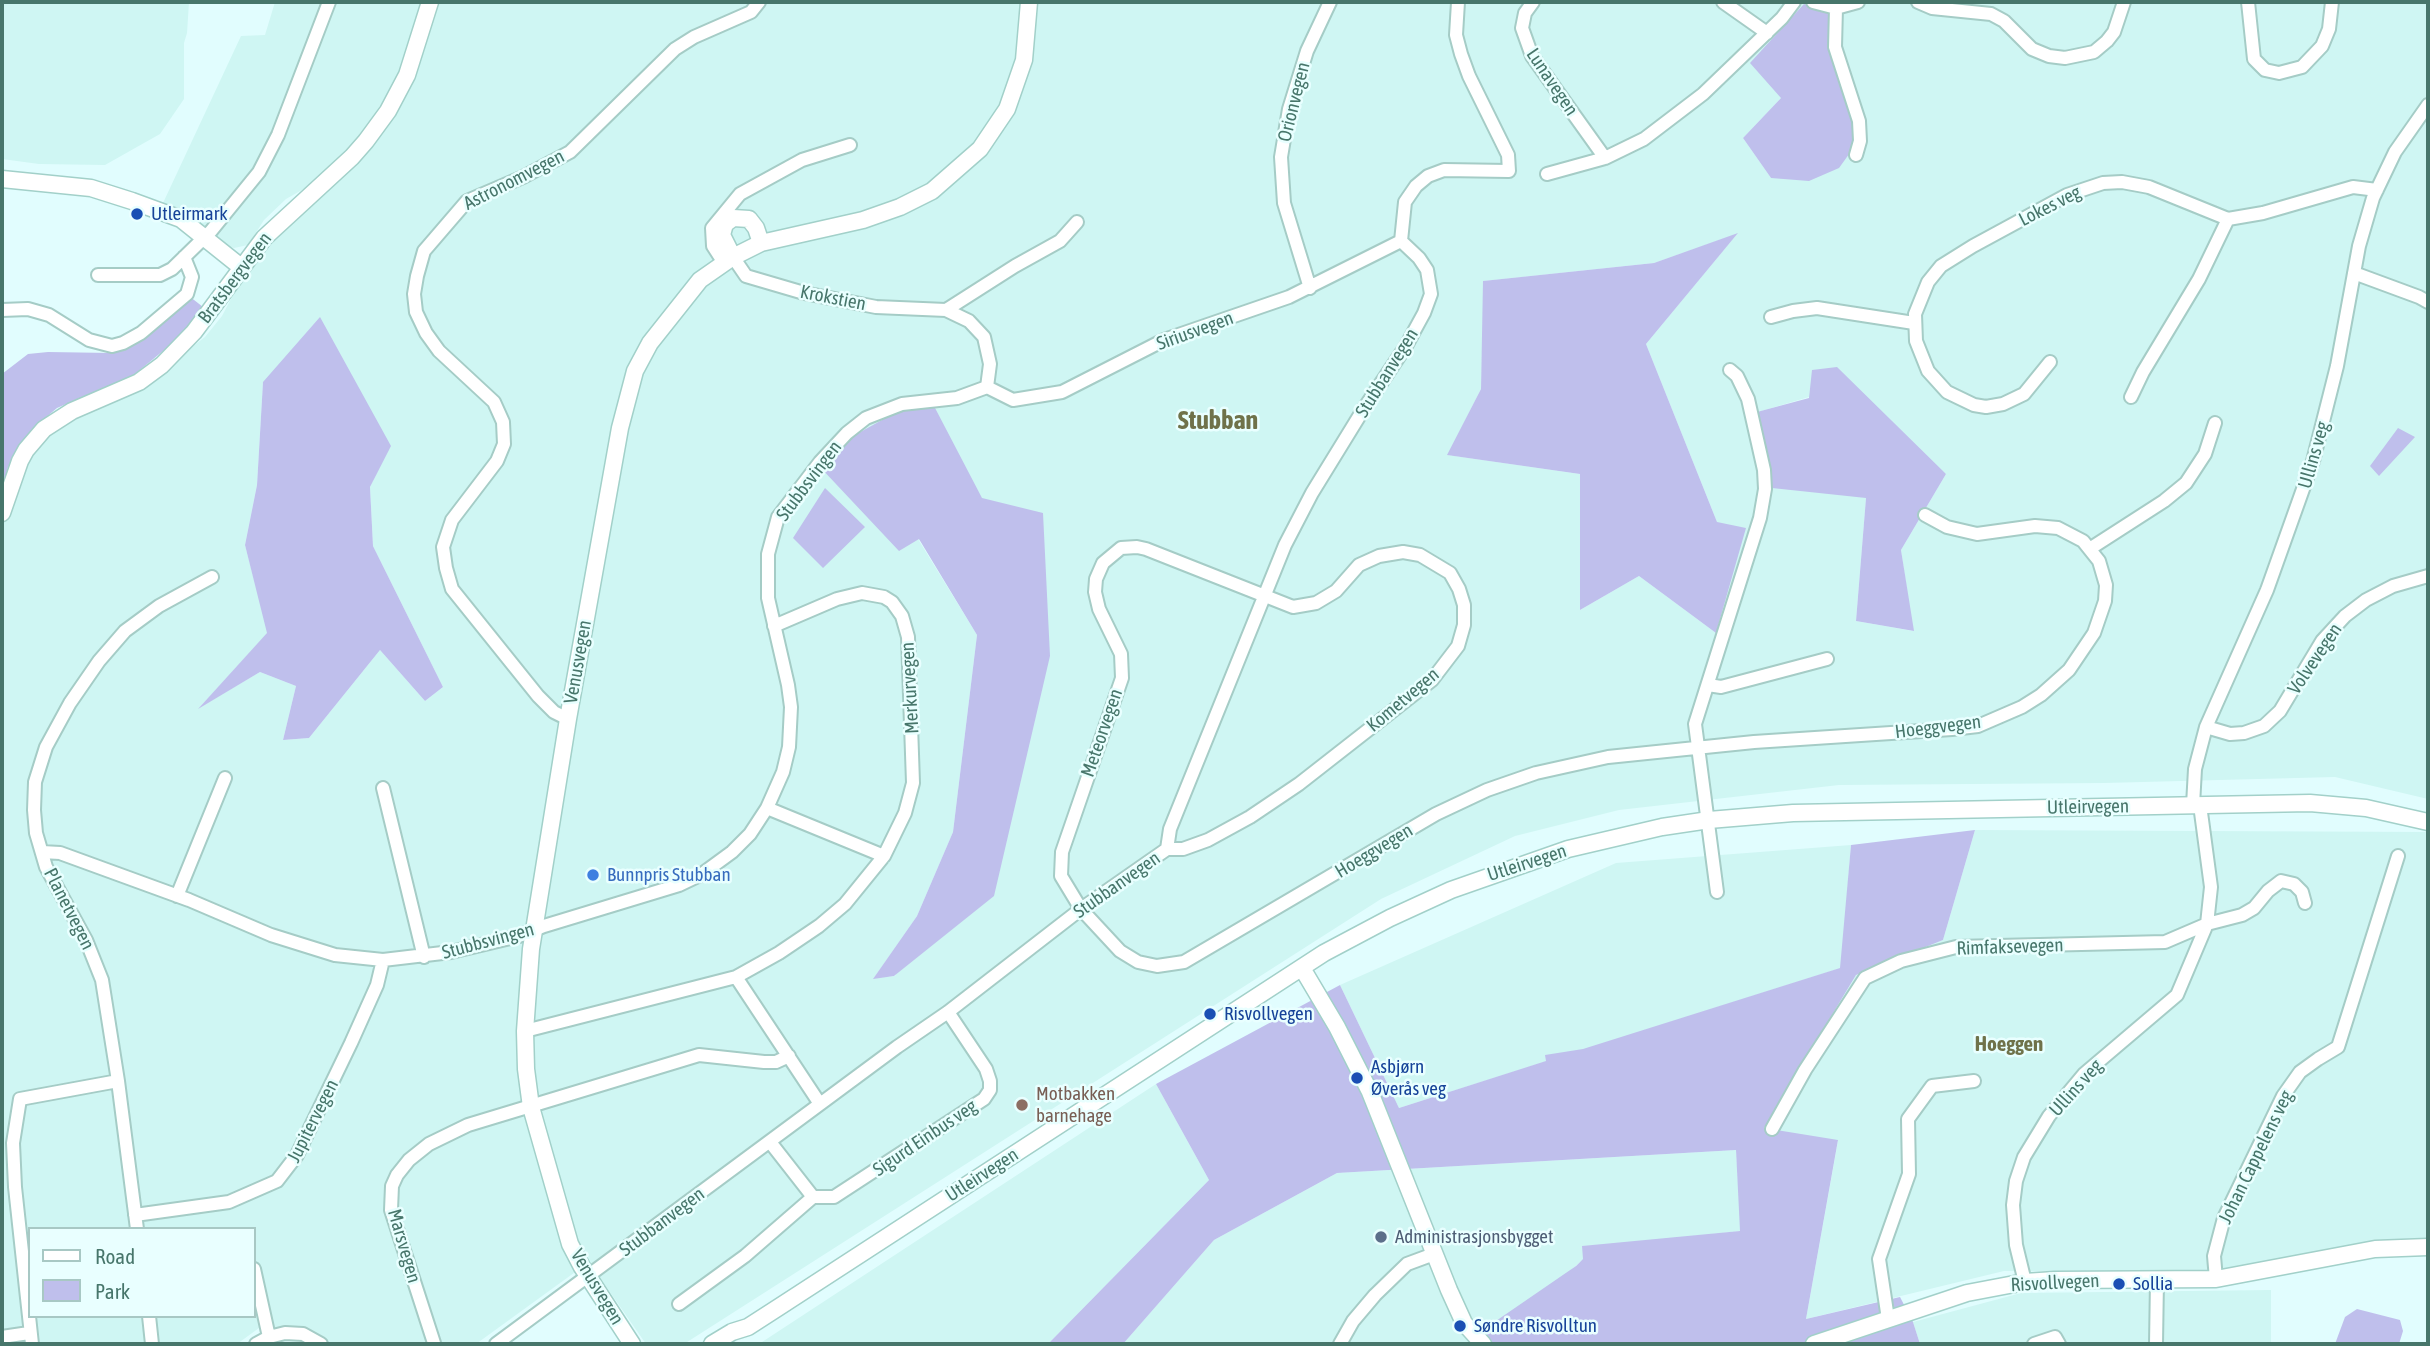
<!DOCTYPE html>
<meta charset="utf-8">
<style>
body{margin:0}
#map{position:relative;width:2430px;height:1346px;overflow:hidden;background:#e1fdfe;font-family:"Asap Condensed",sans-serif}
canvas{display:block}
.frame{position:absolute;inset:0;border:4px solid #47766b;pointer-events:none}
.legend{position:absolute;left:28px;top:1227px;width:228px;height:91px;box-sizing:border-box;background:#e9ffff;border:2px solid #a8c8c4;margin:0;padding:9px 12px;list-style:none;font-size:21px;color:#47766b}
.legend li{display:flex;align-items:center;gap:14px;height:35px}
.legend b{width:35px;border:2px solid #a8c8c4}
</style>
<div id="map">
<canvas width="2430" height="1346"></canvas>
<div class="frame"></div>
<ul class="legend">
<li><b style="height:9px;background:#fff"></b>Road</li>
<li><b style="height:19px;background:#bfbfec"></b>Park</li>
</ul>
</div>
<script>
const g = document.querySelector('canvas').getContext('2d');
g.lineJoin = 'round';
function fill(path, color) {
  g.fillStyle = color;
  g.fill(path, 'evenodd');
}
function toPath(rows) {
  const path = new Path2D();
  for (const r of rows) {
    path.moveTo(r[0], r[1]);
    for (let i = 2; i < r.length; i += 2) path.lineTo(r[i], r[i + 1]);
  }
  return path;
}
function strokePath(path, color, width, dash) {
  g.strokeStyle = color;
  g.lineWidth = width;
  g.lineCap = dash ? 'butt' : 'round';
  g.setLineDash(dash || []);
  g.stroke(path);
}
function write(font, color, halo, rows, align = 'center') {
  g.font = font + ' "Asap Condensed",sans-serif';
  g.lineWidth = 5;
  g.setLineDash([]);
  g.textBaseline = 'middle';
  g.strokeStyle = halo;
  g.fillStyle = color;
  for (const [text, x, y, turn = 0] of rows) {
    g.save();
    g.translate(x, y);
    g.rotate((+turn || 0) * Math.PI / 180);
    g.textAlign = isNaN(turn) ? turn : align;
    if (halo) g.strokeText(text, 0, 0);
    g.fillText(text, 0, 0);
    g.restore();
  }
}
const residential = toPath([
 [2,2,189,2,187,33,184,43,184,99,160,134,105,165,39,164,2,159],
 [275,2,423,2,397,83,362,137,316,182,286,199,264,220,248,245,234,248,227,246,180,212,163,203,241,36,265,35],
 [436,2,2428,2,2428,799,2335,777,2104,783,1839,785,1619,810,1515,836,1381,899,684,1344,646,1344,589,1262,476,1344,328,1344,304,1329,259,1328,237,1344,2,1344,2,527,28,456,56,426,176,359,205,337,222,316,234,293,270,242,355,162],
 [1781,98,1771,178,1743,138],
 [1737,234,1646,344,1717,522,1716,633,1639,576,1580,610,1580,474,1448,455,1481,389,1484,281,1654,263],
 [263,382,390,445,370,487,373,546,443,687,425,701,380,650,309,738,283,740,296,686,260,672,200,707,268,633,245,545,257,485],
 [1809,397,1946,474,1901,550,1913,631,1856,621,1866,498,1758,412],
 [918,539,1050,656,895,976,874,978,917,916,953,832,977,635],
 [30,1229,254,1229,254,1316,30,1316],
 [1975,830,2428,832,2428,1244,2202,1273,2004,1271,1806,1319,1838,1141,1763,1129,1856,975,1943,940],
 [1851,845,1841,968,1399,1108,1340,985,1616,863],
 [1156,1084,1209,1180,1048,1344,759,1344],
 [1736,1150,1741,1231,1598,1246,1488,1344,1123,1344,1214,1240,1337,1173],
 [2271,1290,2271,1344,1920,1344,1913,1322,2021,1293]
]);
const green = toPath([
 [1804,4,1834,14,1856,116,1857,143,1839,168,1809,181,1771,178,1743,138,1781,98,1750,63],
 [1738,233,1646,344,1717,522,1746,528,1716,633,1639,576,1580,610,1580,474,1447,455,1481,389,1483,281,1654,263],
 [189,296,203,307,180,337,135,374,57,408,32,429,8,467,2,490,2,374,28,354,48,352,112,353,148,331],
 [320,317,391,446,370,487,373,546,443,687,425,701,380,650,309,738,283,740,296,686,260,672,198,709,267,633,245,545,257,485,263,382],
 [1837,367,1946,474,1901,550,1914,631,1856,621,1866,498,1772,488,1757,412,1809,398,1812,370],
 [934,406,982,498,1043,513,1050,656,994,896,894,976,873,979,917,916,953,832,977,635,919,539,899,551,820,467,855,435,900,410],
 [2398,428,2415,437,2379,476,2370,466],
 [825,488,865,527,823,568,793,538],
 [1975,830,1943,940,1856,975,1764,1128,1838,1140,1806,1319,1900,1297,1913,1322,1920,1344,1488,1344,1477,1334,1576,1266,1583,1259,1582,1246,1740,1231,1736,1150,1337,1173,1214,1240,1123,1344,1048,1344,1209,1180,1156,1084,1340,985,1399,1108,1546,1061,1545,1055,1583,1049,1840,968,1851,845],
 [2357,1309,2400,1320,2403,1331,2399,1344,2335,1344,2345,1317]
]);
const street = toPath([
 [1533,2,1525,13,1522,28,1532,56,1605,158],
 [1723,2,1767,33],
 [1813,2,1836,8,1858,2],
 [1918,2,1932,8,1991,14,2004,21,2032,49,2049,56,2065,58,2094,52,2107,41,2114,32,2124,2],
 [2248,2,2254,59,2265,70,2279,73,2302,67,2322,46,2329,29,2332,2],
 [1836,8,1835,47,1859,121,1860,141,1856,155],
 [1547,174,1605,158,1644,139,1703,94,1782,18,1794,2],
 [1401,241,1405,202,1416,186,1428,176,1444,170,1509,171,1508,155,1469,76,1461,54,1456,35,1458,2],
 [724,263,713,246,712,228,740,194,802,160,850,145],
 [2354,273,2419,297,2428,302],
 [98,275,160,275,172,269,211,231,259,172,278,135,329,2],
 [1310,288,1284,203,1281,157,1289,109,1307,51,1330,2],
 [2,310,28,309,49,315,89,340,112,346,123,343,141,333,187,294,192,277,184,257],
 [946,310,1015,266,1060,241,1077,222],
 [1771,317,1793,311,1817,308,1914,323],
 [2050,362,2024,394,2003,404,1986,407,1974,405,1947,392,1928,371,1916,341,1915,314,1928,282,1941,266,1973,246,2067,195,2103,183,2122,182,2149,187,2228,219,2263,213,2353,187,2377,190],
 [987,387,1013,400,1062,392,1164,340,1289,297,1401,241],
 [2131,397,2143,372,2199,279,2228,219],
 [2091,548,2164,501,2186,483,2205,454,2215,423],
 [1708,685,1721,687,1827,659],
 [568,719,554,712,538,696,452,589,446,568,443,547,452,520,497,461,504,444,503,422,494,402,439,351,426,333,416,312,414,294,417,276,424,251,467,201,523,177,570,152,675,49,694,37,751,12,759,2],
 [2206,727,2230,734,2244,733,2264,726,2280,711,2322,641,2345,616,2366,600,2393,586,2428,576],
 [383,788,424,957],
 [2193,805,2195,769,2206,727,2267,590,2313,461,2337,366,2359,246,2373,198,2395,152,2428,105],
 [767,808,884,856],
 [1167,849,1183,849,1208,840,1250,817,1299,784,1432,680,1458,646,1464,625,1464,605,1459,589,1450,573,1420,555,1403,552,1379,556,1359,565,1336,591,1316,603,1293,607,1146,549,1137,547,1121,548,1103,563,1096,579,1095,592,1099,609,1121,654,1122,678,1062,852,1061,876,1081,909,1120,951,1138,962,1157,966,1184,962,1436,814,1487,790,1536,773,1608,757,1754,742,1952,729,1978,726,2022,707,2041,695,2069,670,2094,633,2105,601,2106,585,2099,561,2083,541,2058,528,2035,526,1977,534,1947,527,1925,515],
 [42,852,60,853,189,900,271,935,335,955,383,960,451,952,519,936,544,926,679,885,702,874,732,852,750,834,767,808,783,772,789,747,791,707,788,685,768,598,768,554,778,517,820,462,847,433,866,418,902,404,957,398,987,387,990,364,984,337,969,321,946,310,876,307,804,293,746,276,733,257],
 [1717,892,1695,724,1760,518,1765,489,1764,470,1748,399,1737,376,1730,370],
 [177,896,225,778],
 [736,977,820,1104],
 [525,1031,736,977,779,953,819,926,845,904,884,856,905,813,913,783,908,637,902,616,892,602,884,597,862,593,837,599,774,626],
 [1772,1129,1805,1070,1865,978,1901,961,1956,947,2165,942,2207,924,2242,915,2254,908,2268,891,2281,881,2294,884,2302,892,2305,903],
 [770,1142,813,1197,834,1197,984,1099,990,1090,990,1081,986,1069,948,1012],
 [135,1215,229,1202,277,1181,297,1155,351,1043,377,985,383,960],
 [137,1229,118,1081,102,980,86,940,46,867,36,833,34,810,35,782,46,747,70,703,99,661,125,631,159,606,212,577],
 [254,1269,269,1337],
 [2216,1279,2214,1256,2224,1218,2283,1096,2300,1072,2318,1059,2338,1047,2398,856],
 [2025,1282,2016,1245,2013,1205,2016,1181,2024,1157,2049,1116,2084,1074,2177,995,2207,924,2211,887,2200,805],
 [679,1304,745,1256,813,1197],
 [149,1316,152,1344],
 [1888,1319,1879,1259,1909,1174,1908,1119,1932,1086,1974,1081],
 [2,1337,29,1333],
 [434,1343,391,1210,392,1186,397,1175,409,1160,429,1144,468,1125,699,1055,764,1062,776,1062,789,1056],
 [32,1344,15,1187,13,1143,20,1099,118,1081],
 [256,1344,269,1337,285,1333,303,1334,321,1344],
 [496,1344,897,1047,948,1012,1081,909,1167,849,1170,829,1285,545,1312,493,1363,410,1406,346,1424,313,1431,294,1427,270,1419,258,1401,241],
 [1340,1344,1353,1321,1375,1295,1407,1264,1434,1254],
 [2034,1344,2055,1337,2059,1344],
 [2156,1344,2157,1280]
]);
const secondary = toPath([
 [2,179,91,188,132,201,181,219,241,267],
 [733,257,722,235,725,224,733,218,749,219,756,228,761,243],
 [2,513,20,461,26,450,44,429,72,411,139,382,162,365,194,332,264,238,352,157,366,141,388,111,407,75,430,2],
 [1302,968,1337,1027,1370,1092,1449,1290,1464,1323,1483,1344],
 [632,1344,582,1267,570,1244,531,1107,526,1069,525,1031,531,949,568,719,620,428,635,371,650,343,700,280,733,257,761,243,863,220,900,207,932,191,980,149,1007,109,1024,60,1029,2],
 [712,1344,732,1332,748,1327,779,1307,1324,953,1390,918,1451,890,1568,849,1662,827,1709,820,1793,813,2310,803,2366,808,2428,822],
 [1814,1344,1967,1293,2025,1282,2055,1280,2216,1279,2375,1249,2428,1247]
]);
const markers = [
 [137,214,7,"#1a4fb4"],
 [593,875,7,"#3f7fe0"],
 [1210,1014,7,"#1a4fb4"],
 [1357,1078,7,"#1a4fb4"],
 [1022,1105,7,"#8d6e63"],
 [1381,1237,7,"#5c6f8a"],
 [2119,1284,7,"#1a4fb4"],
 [1460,1326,7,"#1a4fb4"]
];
const streetNames = [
 ["Lunavegen",1552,82,56],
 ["Orionvegen",1294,102,-76],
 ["Astronomvegen",514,180,-27],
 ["Lokes veg",2050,206,-27],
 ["Bratsbergvegen",235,278,-53],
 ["Krokstien",833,298,11],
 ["Siriusvegen",1195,331,-20],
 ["Stubbanvegen",1387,373,-58],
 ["Ullins veg",2314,455,-74],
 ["Stubbsvingen",809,481,-53],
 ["Volvevegen",2315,659,-56],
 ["Venusvegen",578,662,-80],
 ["Merkurvegen",910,688,-93],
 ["Kometvegen",1403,700,-40],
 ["Hoeggvegen",1938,727,-7],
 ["Meteorvegen",1102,733,-71],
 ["Utleirvegen",2088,807,-1],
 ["Hoeggvegen",1374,851,-31],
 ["Utleirvegen",1527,863,-18],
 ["Stubbanvegen",1117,885,-35],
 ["Planetvegen",69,909,63],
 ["Stubbsvingen",488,941,-15],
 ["Rimfaksevegen",2010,947,-2],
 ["Ullins veg",2076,1088,-48],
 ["Jupitervegen",313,1121,-63],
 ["Sigurd Einbus veg",925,1138,-34],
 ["Johan Cappelens veg",2256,1157,-64],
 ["Utleirvegen",982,1175,-33],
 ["Stubbanvegen",662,1222,-37],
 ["Marsvegen",404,1246,74],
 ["Risvollvegen",2055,1283,-3],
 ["Venusvegen",597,1287,59]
];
const transitNames = [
 ["Utleirmark",151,214],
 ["Risvollvegen",1224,1014],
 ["Asbjørn",1371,1067],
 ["Øverås veg",1371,1089],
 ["Sollia",2133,1284],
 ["Søndre Risvolltun",1474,1326]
];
const shopNames = [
 ["Bunnpris Stubban",607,875]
];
const educationNames = [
 ["Motbakken",1036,1094],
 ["barnehage",1036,1116]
];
const serviceNames = [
 ["Administrasjonsbygget",1395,1237]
];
const neighbourhoodNames = [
 ["Hoeggen",2009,1044]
];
const districtNames = [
 ["Stubban",1218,421]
];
fill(residential, '#cff6f3');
fill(green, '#bfbfec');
strokePath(street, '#a5ccc6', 16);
strokePath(secondary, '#a2d0c9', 19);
strokePath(street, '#fff', 12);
strokePath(secondary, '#fff', 16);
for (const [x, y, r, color] of markers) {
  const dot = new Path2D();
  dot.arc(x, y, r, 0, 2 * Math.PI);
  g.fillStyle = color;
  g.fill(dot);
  strokePath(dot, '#e9ffff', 2.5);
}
write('19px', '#47766b', '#e9ffff', streetNames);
write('19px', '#164399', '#e9ffff', transitNames, 'left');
write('19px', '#366cbe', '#e9ffff', shopNames, 'left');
write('19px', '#785e54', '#e9ffff', educationNames, 'left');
write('19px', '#4e5e75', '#e9ffff', serviceNames, 'left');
write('bold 21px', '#6f724a', '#e9ffff', neighbourhoodNames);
write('bold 26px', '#6f724a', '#e9ffff', districtNames);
</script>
